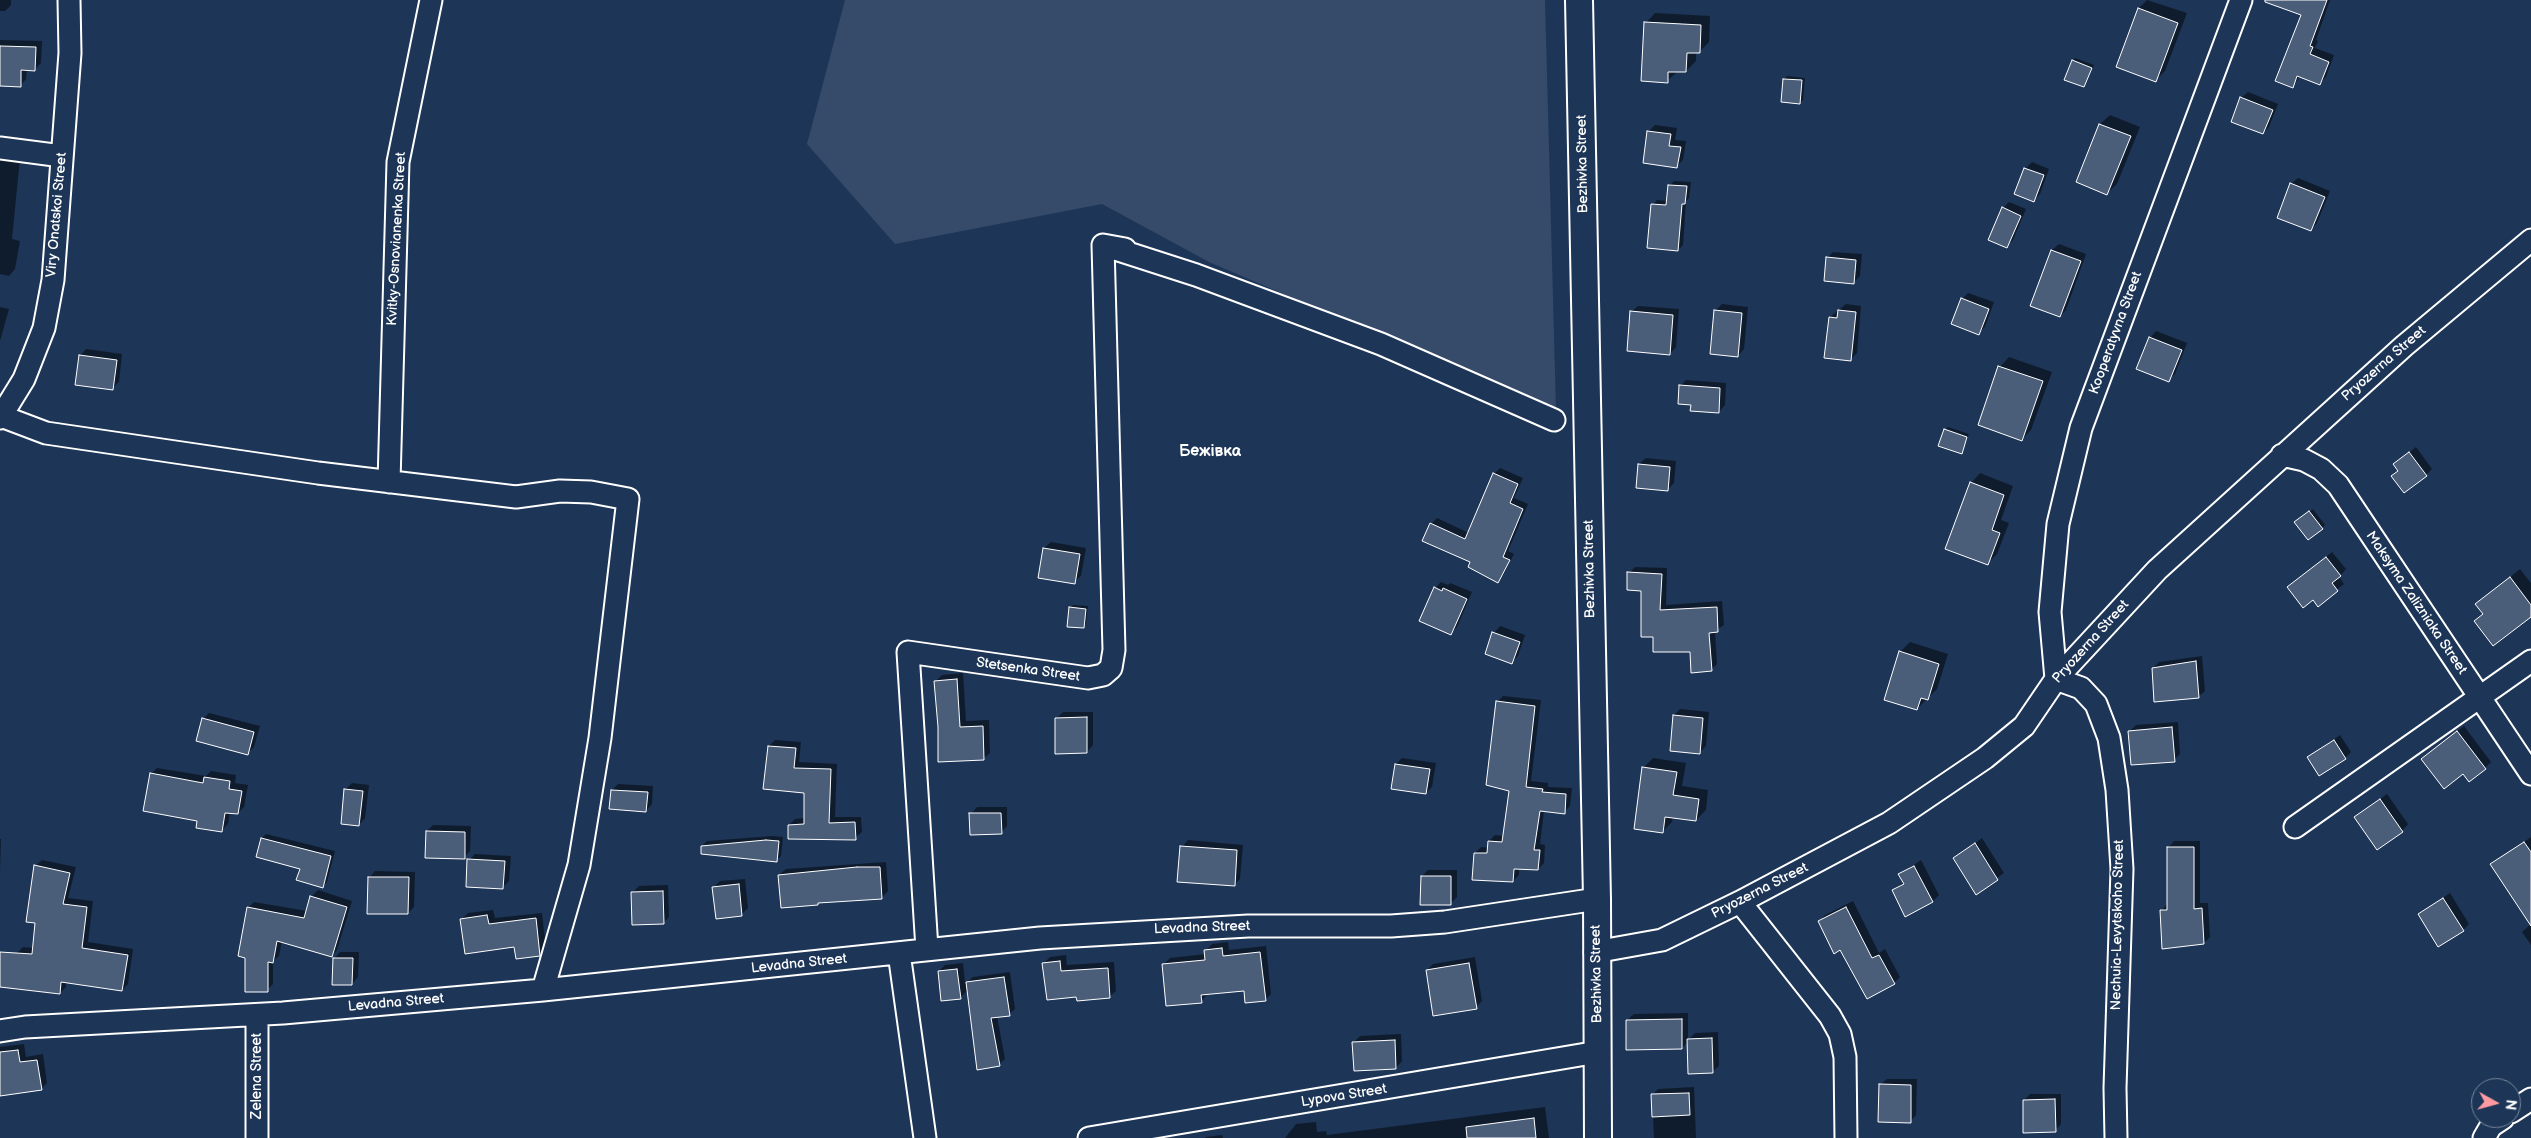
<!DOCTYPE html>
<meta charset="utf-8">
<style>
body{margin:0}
#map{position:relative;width:2531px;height:1138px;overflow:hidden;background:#1d3557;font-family:"Balsamiq Sans",sans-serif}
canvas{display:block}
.north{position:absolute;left:2471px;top:1078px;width:50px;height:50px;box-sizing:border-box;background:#1d3557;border:1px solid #77869a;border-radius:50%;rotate:97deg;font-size:14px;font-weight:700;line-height:20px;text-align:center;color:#fff}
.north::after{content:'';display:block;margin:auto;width:18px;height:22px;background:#ff9aa2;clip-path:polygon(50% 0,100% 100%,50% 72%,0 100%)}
</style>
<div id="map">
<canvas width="2531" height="1138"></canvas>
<div class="north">N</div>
</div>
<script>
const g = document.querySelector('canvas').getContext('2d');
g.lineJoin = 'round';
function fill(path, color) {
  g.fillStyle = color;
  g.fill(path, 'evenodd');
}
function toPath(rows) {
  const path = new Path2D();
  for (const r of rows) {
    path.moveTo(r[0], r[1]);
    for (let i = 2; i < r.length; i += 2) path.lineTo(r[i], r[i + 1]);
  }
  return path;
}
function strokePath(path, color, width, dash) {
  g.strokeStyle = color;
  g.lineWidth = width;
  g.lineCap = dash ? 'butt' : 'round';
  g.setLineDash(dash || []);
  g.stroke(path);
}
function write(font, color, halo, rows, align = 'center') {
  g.font = font + ' "Balsamiq Sans",sans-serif';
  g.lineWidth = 4;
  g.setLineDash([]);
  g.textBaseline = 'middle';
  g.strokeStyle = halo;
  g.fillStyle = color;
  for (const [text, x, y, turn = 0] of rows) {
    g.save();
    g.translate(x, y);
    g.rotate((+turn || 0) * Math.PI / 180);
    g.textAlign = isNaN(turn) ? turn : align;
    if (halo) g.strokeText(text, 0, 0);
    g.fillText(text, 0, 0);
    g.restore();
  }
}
const green = toPath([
 [845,0,1545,0,1556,411,1209,262,1102,204,895,244,807,144]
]);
const shadow = toPath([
 [0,0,11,0,11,5,5,11,0,11],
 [2147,0,2187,13,2165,71,2156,80,2139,8],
 [2291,0,2330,0,2316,40,2318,41,2315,48,2334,55,2326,77,2320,83,2300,76,2292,87,2303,15],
 [1655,13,1710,16,1709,42,1699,52,1696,52,1696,61,1686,71,1677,72,1667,81,1646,23],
 [0,40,42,41,41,63,35,69,27,69,26,79,20,86,0,85],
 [2075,58,2094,65,2084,86,2073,61],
 [1787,76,1805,78,1803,100,1800,103,1785,79],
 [2248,92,2278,104,2269,127,2263,133,2241,98],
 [2110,115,2140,127,2117,184,2107,193,2077,181,2100,124],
 [1655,125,1677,128,1675,140,1686,141,1683,160,1677,166,1649,131],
 [0,156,20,158,12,239,20,241,15,269,9,276,0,274],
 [2032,162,2049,169,2040,194,2034,201,2025,169],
 [2298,178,2330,191,2317,223,2311,230,2291,184],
 [1674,181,1691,182,1689,198,1686,201,1683,245,1678,250,1653,205,1657,200,1668,201,1669,186],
 [2009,202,2026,209,2013,240,2007,246,2003,208],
 [2059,244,2086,254,2066,310,2060,316,2032,305,2052,250],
 [1833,252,1862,254,1860,276,1854,282,1827,258],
 [1968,293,1994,302,1985,327,1978,333,1962,299],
 [1722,304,1748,307,1744,349,1738,356,1715,311],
 [1846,304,1861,306,1857,353,1850,360,1826,357,1830,317],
 [1638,306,1679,309,1676,347,1670,354,1631,312],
 [0,307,9,309,0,341],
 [2156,331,2187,343,2175,374,2168,380,2150,338],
 [86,349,122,354,119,382,112,388,80,356],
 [2009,357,2052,372,2031,430,2022,439,2000,367],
 [1686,380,1726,383,1725,405,1719,412,1680,386],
 [1948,427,1969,434,1961,452,1945,430],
 [2416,447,2432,469,2426,475,2393,476,2399,470,2395,464],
 [1646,458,1676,461,1674,483,1667,490,1639,464],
 [1500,468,1523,478,1514,498,1528,504,1508,551,1514,554,1503,575,1498,581,1472,562,1431,524,1437,518,1469,533,1494,474],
 [1980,473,2013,486,2001,520,2009,523,1997,554,1988,563,1971,483],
 [2313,509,2325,525,2322,528,2299,520],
 [1051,542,1086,548,1081,576,1074,582,1044,548],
 [2332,552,2346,569,2339,577,2344,584,2318,605,2295,581],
 [1635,567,1667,568,1666,605,1722,601,1724,625,1715,631,1717,664,1711,670,1691,651,1655,636,1642,590,1629,573],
 [2520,569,2531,583,2531,616,2476,621,2484,613,2477,604],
 [1441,582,1448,585,1450,583,1472,592,1457,627,1451,633,1435,588],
 [1073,605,1088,606,1086,624,1083,627,1070,608],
 [1500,626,1525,635,1518,656,1511,663,1494,633],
 [1910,642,1948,654,1937,689,1917,709,1900,652],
 [2202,656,2205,691,2198,697,2153,668,2159,662],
 [963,673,966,721,989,720,990,753,983,759,940,727,936,681,942,675],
 [1503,696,1541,700,1531,781,1548,783,1548,787,1572,788,1570,806,1564,812,1544,811,1540,844,1545,845,1544,863,1538,869,1519,868,1519,875,1513,881,1475,853,1481,847,1489,848,1489,841,1495,835,1504,836,1510,790,1497,702],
 [1680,709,1709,712,1706,746,1699,753,1674,715],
 [1063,712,1093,712,1093,745,1087,752,1056,719],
 [209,713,260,726,254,747,248,753,203,719],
 [2178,722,2180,754,2174,760,2130,731,2136,725],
 [2464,726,2491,762,2485,768,2464,773,2429,753],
 [2340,735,2351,752,2345,758,2309,757],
 [775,740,801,742,799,762,837,764,835,817,861,817,862,832,855,838,789,825,795,819,805,818,805,792,769,746],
 [1402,758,1436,763,1432,787,1426,793,1396,764],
 [1653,758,1686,763,1682,786,1708,790,1706,810,1696,820,1673,817,1672,822,1662,832,1643,768],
 [157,768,206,776,211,771,236,775,235,783,248,785,244,807,238,813,230,812,228,824,221,831,198,820,151,774],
 [352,783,369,785,365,818,359,825,345,790],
 [618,784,653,786,652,804,646,811,612,790],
 [2387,794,2408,824,2402,831,2356,817],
 [977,807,1007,807,1007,826,1001,833,971,814],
 [433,825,471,826,470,851,464,858,427,831],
 [266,834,335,851,327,882,323,886,262,838],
 [772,836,783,837,781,856,776,861,702,846,707,841],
 [2531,837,2531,923,2492,865],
 [1982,838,2004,873,1976,893,1955,858],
 [0,839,1,839,0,872],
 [1188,840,1243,845,1240,879,1234,885,1182,847],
 [2174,841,2200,841,2200,903,2208,903,2210,937,2204,943,2161,911,2167,904,2168,848],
 [475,854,511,856,509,881,503,887,469,860],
 [42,860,76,867,68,898,93,901,88,942,133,949,128,984,122,990,66,982,66,987,60,993,16,954,23,947,33,948,36,922,35,866],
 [1921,860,1939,895,1933,901,1893,890,1904,882,1900,874],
 [886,862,888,891,881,898,779,875,786,869],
 [1428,870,1457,870,1457,897,1451,903,1422,876],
 [375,871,415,872,414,907,408,913,369,878],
 [745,879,748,908,741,915,713,888,720,881],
 [668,885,669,917,663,923,633,892,639,886],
 [318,890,352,901,337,950,332,956,282,941,279,956,273,961,273,984,267,990,248,908,254,902,307,911,312,896],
 [2450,893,2469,924,2463,930,2419,914],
 [1853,901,1879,953,1885,949,1900,977,1894,983,1841,949,1819,921,1825,915],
 [493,910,495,918,542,913,546,949,539,955,461,920,468,913],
 [2531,924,2531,945,2522,932],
 [1228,942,1229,950,1266,946,1271,994,1265,1000,1245,989,1208,993,1202,1001,1164,964,1170,958,1206,954,1206,951,1212,944],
 [340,952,359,952,358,977,352,984,334,959],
 [1066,955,1067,965,1114,962,1116,991,1109,997,1078,995,1044,963,1050,957],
 [1475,957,1482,1001,1476,1007,1427,970,1433,964],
 [963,963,965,984,973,977,1010,972,1015,1009,1009,1014,997,1016,1005,1059,999,1064,968,990,960,998,939,971,945,965],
 [1688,1013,1688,1040,1695,1033,1718,1032,1719,1066,1712,1072,1689,1041,1682,1048,1627,1020,1634,1014],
 [1401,1034,1402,1061,1396,1068,1353,1043,1360,1036],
 [24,1044,26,1057,43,1054,47,1083,41,1089,0,1095,0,1047],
 [1887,1079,1917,1079,1916,1115,1910,1122,1880,1085],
 [1694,1087,1696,1138,1654,1138,1652,1095,1658,1089],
 [2030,1094,2061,1094,2061,1124,2055,1131,2024,1100],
 [1545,1107,1549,1138,1285,1138,1296,1124,1316,1122,1317,1132,1326,1131,1327,1135],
 [1222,1135,1223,1138,1205,1138,1206,1137]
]);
const building = toPath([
 [2265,0,2327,0,2310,46,2313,47,2310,54,2329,62,2320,85,2297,76,2293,88,2275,81,2301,15,2265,2,2265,0],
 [2138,8,2178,23,2156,82,2116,67,2138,8],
 [1644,22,1701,25,1700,53,1687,53,1686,72,1668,72,1668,83,1641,81,1644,22],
 [0,46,36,47,35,71,21,70,21,87,0,86,0,46],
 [2072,60,2092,68,2084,87,2064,80,2072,60],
 [1783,79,1802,80,1800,104,1781,102,1783,79],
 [2240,97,2273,110,2263,134,2231,122,2240,97],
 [2099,124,2131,136,2107,195,2076,182,2099,124],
 [1647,131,1671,134,1669,146,1681,147,1677,168,1643,163,1647,131],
 [2024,168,2044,175,2034,202,2014,194,2024,168],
 [2290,183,2325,197,2311,231,2277,218,2290,183],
 [1668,185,1687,186,1685,204,1682,204,1678,251,1647,248,1651,204,1666,205,1668,185],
 [2002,207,2021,216,2007,248,1988,240,2002,207],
 [2051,250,2081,261,2060,317,2030,306,2051,250],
 [1826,257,1856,260,1854,284,1824,281,1826,257],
 [1961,298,1989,309,1979,335,1951,324,1961,298],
 [1714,310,1742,313,1738,357,1710,354,1714,310],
 [1838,310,1856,312,1851,361,1824,358,1829,317,1837,318,1838,310],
 [1630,311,1673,315,1670,355,1627,351,1630,311],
 [2149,337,2182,350,2169,382,2136,369,2149,337],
 [79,355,117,360,113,390,75,385,79,355],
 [1998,366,2043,381,2022,441,1978,425,1998,366],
 [1679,385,1720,388,1719,413,1690,411,1691,405,1678,404,1679,385],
 [1944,429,1967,437,1962,454,1938,446,1944,429],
 [2409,452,2427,476,2404,493,2391,476,2398,471,2393,464,2409,452],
 [1638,464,1670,467,1668,491,1636,488,1638,464],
 [1493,473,1518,484,1510,503,1523,509,1503,557,1510,560,1498,583,1468,567,1470,562,1422,541,1430,523,1465,539,1493,473],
 [1970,482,2004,495,1992,530,2000,533,1988,565,1945,549,1970,482],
 [2309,511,2323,529,2308,540,2294,522,2309,511],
 [1043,548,1080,554,1075,584,1038,578,1043,548],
 [2326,557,2341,576,2332,583,2338,591,2318,607,2313,600,2303,608,2287,587,2326,557],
 [1627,572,1662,574,1660,610,1717,607,1718,632,1709,633,1712,671,1691,673,1690,652,1653,652,1653,637,1641,637,1641,591,1627,590,1627,572],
 [2510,577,2531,605,2531,617,2493,646,2474,621,2483,614,2475,604,2510,577],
 [1434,587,1442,591,1443,588,1467,599,1451,635,1419,621,1434,587],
 [1069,607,1086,609,1084,628,1067,627,1069,607],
 [1492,632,1520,642,1512,664,1485,654,1492,632],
 [1899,651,1939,664,1928,700,1921,698,1917,710,1884,700,1899,651],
 [2196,661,2199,698,2154,702,2152,668,2196,661],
 [957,679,960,727,983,726,984,760,938,762,938,727,934,681,957,679],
 [1496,701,1535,706,1526,787,1543,789,1542,792,1566,794,1565,814,1540,811,1534,850,1540,850,1538,870,1514,869,1513,882,1472,880,1474,853,1487,853,1488,841,1502,842,1509,791,1486,785,1496,701],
 [1673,715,1703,718,1700,754,1670,751,1673,715],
 [1087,717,1087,753,1055,754,1055,718,1087,717],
 [202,718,254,732,248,755,196,741,202,718],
 [2172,727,2175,762,2131,765,2128,731,2172,727],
 [2457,731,2486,769,2469,782,2463,774,2444,789,2421,759,2457,731],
 [2334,740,2346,759,2319,776,2307,757,2334,740],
 [768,746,796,748,794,768,831,769,829,823,855,822,856,840,788,839,788,825,804,824,804,793,763,789,768,746],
 [1395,764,1430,769,1426,794,1391,789,1395,764],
 [1642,767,1677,772,1673,795,1699,799,1696,821,1665,817,1663,833,1634,829,1642,767],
 [150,773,203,783,204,777,230,781,229,789,242,791,238,814,225,813,222,832,196,828,197,821,143,811,150,773],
 [344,789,363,791,359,826,341,824,344,789],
 [611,790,648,792,646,812,609,809,611,790],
 [2380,799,2403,832,2377,850,2354,817,2380,799],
 [969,813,1001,813,1002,834,970,835,969,813],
 [426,831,465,832,465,859,425,858,426,831],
 [261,838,331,856,323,888,296,880,300,869,256,857,261,838],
 [766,840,779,841,777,862,701,854,701,846,766,840],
 [2524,842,2531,852,2531,926,2490,864,2524,842],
 [1975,843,1998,880,1976,895,1953,858,1975,843],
 [1180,846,1237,850,1235,886,1177,882,1180,846],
 [2167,847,2194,847,2194,909,2202,908,2204,944,2162,949,2160,910,2167,910,2167,847],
 [467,859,505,861,503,889,466,887,467,859],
 [34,865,70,873,63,904,87,907,82,948,128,955,122,991,61,982,60,994,0,987,0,952,32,954,35,923,26,922,34,865],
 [1914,866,1933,902,1905,917,1892,890,1904,884,1898,874,1914,866],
 [857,867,880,867,882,899,818,903,818,905,781,908,778,875,857,867],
 [1421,876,1451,876,1451,905,1420,905,1421,876],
 [368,877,409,877,408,914,367,914,368,877],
 [739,884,742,916,716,919,712,887,739,884],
 [663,891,664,924,632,925,631,892,663,891],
 [310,896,347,907,332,957,277,941,273,963,268,962,268,992,245,992,245,958,238,956,247,907,304,918,310,896],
 [2443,898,2464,931,2438,947,2418,914,2443,898],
 [1846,907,1872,958,1879,955,1895,984,1867,999,1840,950,1834,954,1818,921,1846,907],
 [487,915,489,924,536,918,540,956,516,959,514,947,465,954,460,919,487,915],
 [1222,948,1223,956,1260,952,1266,1001,1245,1003,1244,991,1201,995,1202,1003,1166,1006,1162,964,1205,960,1204,950,1222,948],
 [333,958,353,958,352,985,332,985,333,958],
 [1060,961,1061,971,1108,968,1110,998,1077,1001,1076,997,1047,1000,1042,963,1060,961],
 [1469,963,1477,1009,1433,1016,1426,970,1469,963],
 [957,969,961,999,941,1001,938,971,957,969],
 [1004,977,1010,1016,991,1018,1000,1066,977,1070,966,982,1004,977],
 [1682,1019,1682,1049,1626,1050,1626,1020,1682,1019],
 [1712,1038,1713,1073,1688,1074,1687,1039,1712,1038],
 [1395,1040,1396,1069,1354,1071,1352,1042,1395,1040],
 [18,1050,20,1062,37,1060,42,1090,0,1096,0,1052,18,1050],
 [1879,1084,1911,1085,1911,1123,1878,1122,1879,1084],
 [1689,1093,1690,1115,1652,1117,1651,1094,1689,1093],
 [2055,1099,2056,1132,2023,1133,2023,1100,2055,1099],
 [1534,1118,1536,1138,1467,1138,1466,1127,1534,1118]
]);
const minor = toPath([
 [0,148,62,156],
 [1125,249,1103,245,1196,275,1381,344,1554,420],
 [1,416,46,433,318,473,516,497,560,491,591,492,628,499,600,738,579,865,543,990],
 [0,418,24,379,44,328,53,280,70,53,69,0],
 [2282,455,2304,460,2321,469,2338,485,2531,774],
 [389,482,398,162,431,0],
 [2056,679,2050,612,2058,524,2081,428,2241,0],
 [2056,679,2081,688,2096,704,2109,738,2117,790,2122,869,2115,1088,2116,1138],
 [2295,827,2531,661],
 [1740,902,1830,1016,1840,1034,1845,1057,1846,1138],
 [927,949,908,652,1088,678,1103,675,1111,668,1114,650,1103,245],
 [1595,952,1662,940,1740,902,1889,823,1985,758,2024,726,2056,679,2157,570,2404,346,2531,240],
 [899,953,925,1138],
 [257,1015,257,1138],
 [0,1031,25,1027,283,1013,543,990,1040,938,1248,926,1391,926,1445,922,1597,899],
 [2511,1112,2531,1099],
 [1089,1138,1598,1052],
 [2484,1138,2491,1126,2503,1118]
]);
const major = toPath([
 [1579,0,1597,899,1598,1138]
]);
const streetNames = [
 ["Bezhivka Street",1583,164,-91],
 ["Viry Onatskoi Street",57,215,-85],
 ["Kvitky-Osnovianenka Street",397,239,-87],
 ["Kooperatyvna Street",2116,333,-70],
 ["Pryozerna Street",2384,364,-41],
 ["Bezhivka Street",1590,569,-91],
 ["Maksyma Zalizniaka Street",2416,603,56],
 ["Pryozerna Street",2091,642,-48],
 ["Stetsenka Street",1028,670,8],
 ["Pryozerna Street",1760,891,-27],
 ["Nechuia-Levytskoho Street",2118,925,-89],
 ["Levadna Street",1202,928,-2],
 ["Levadna Street",799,964,-6],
 ["Bezhivka Street",1597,974,-91],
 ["Levadna Street",396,1003,-5],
 ["Zelena Street",257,1076,-90],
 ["Lypova Street",1344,1096,-9]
];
const quarterNames = [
 ["Бежівка",1210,452]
];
fill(green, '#364b69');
fill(shadow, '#0007');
fill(building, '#4a5d79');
strokePath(building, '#fff', 1);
strokePath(minor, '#fff', 25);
strokePath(major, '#fff', 30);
strokePath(minor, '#1d3557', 21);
strokePath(major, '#1d3557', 26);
write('14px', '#fff', '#1d3557', streetNames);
write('bold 16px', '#fff', '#1d3557', quarterNames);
</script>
